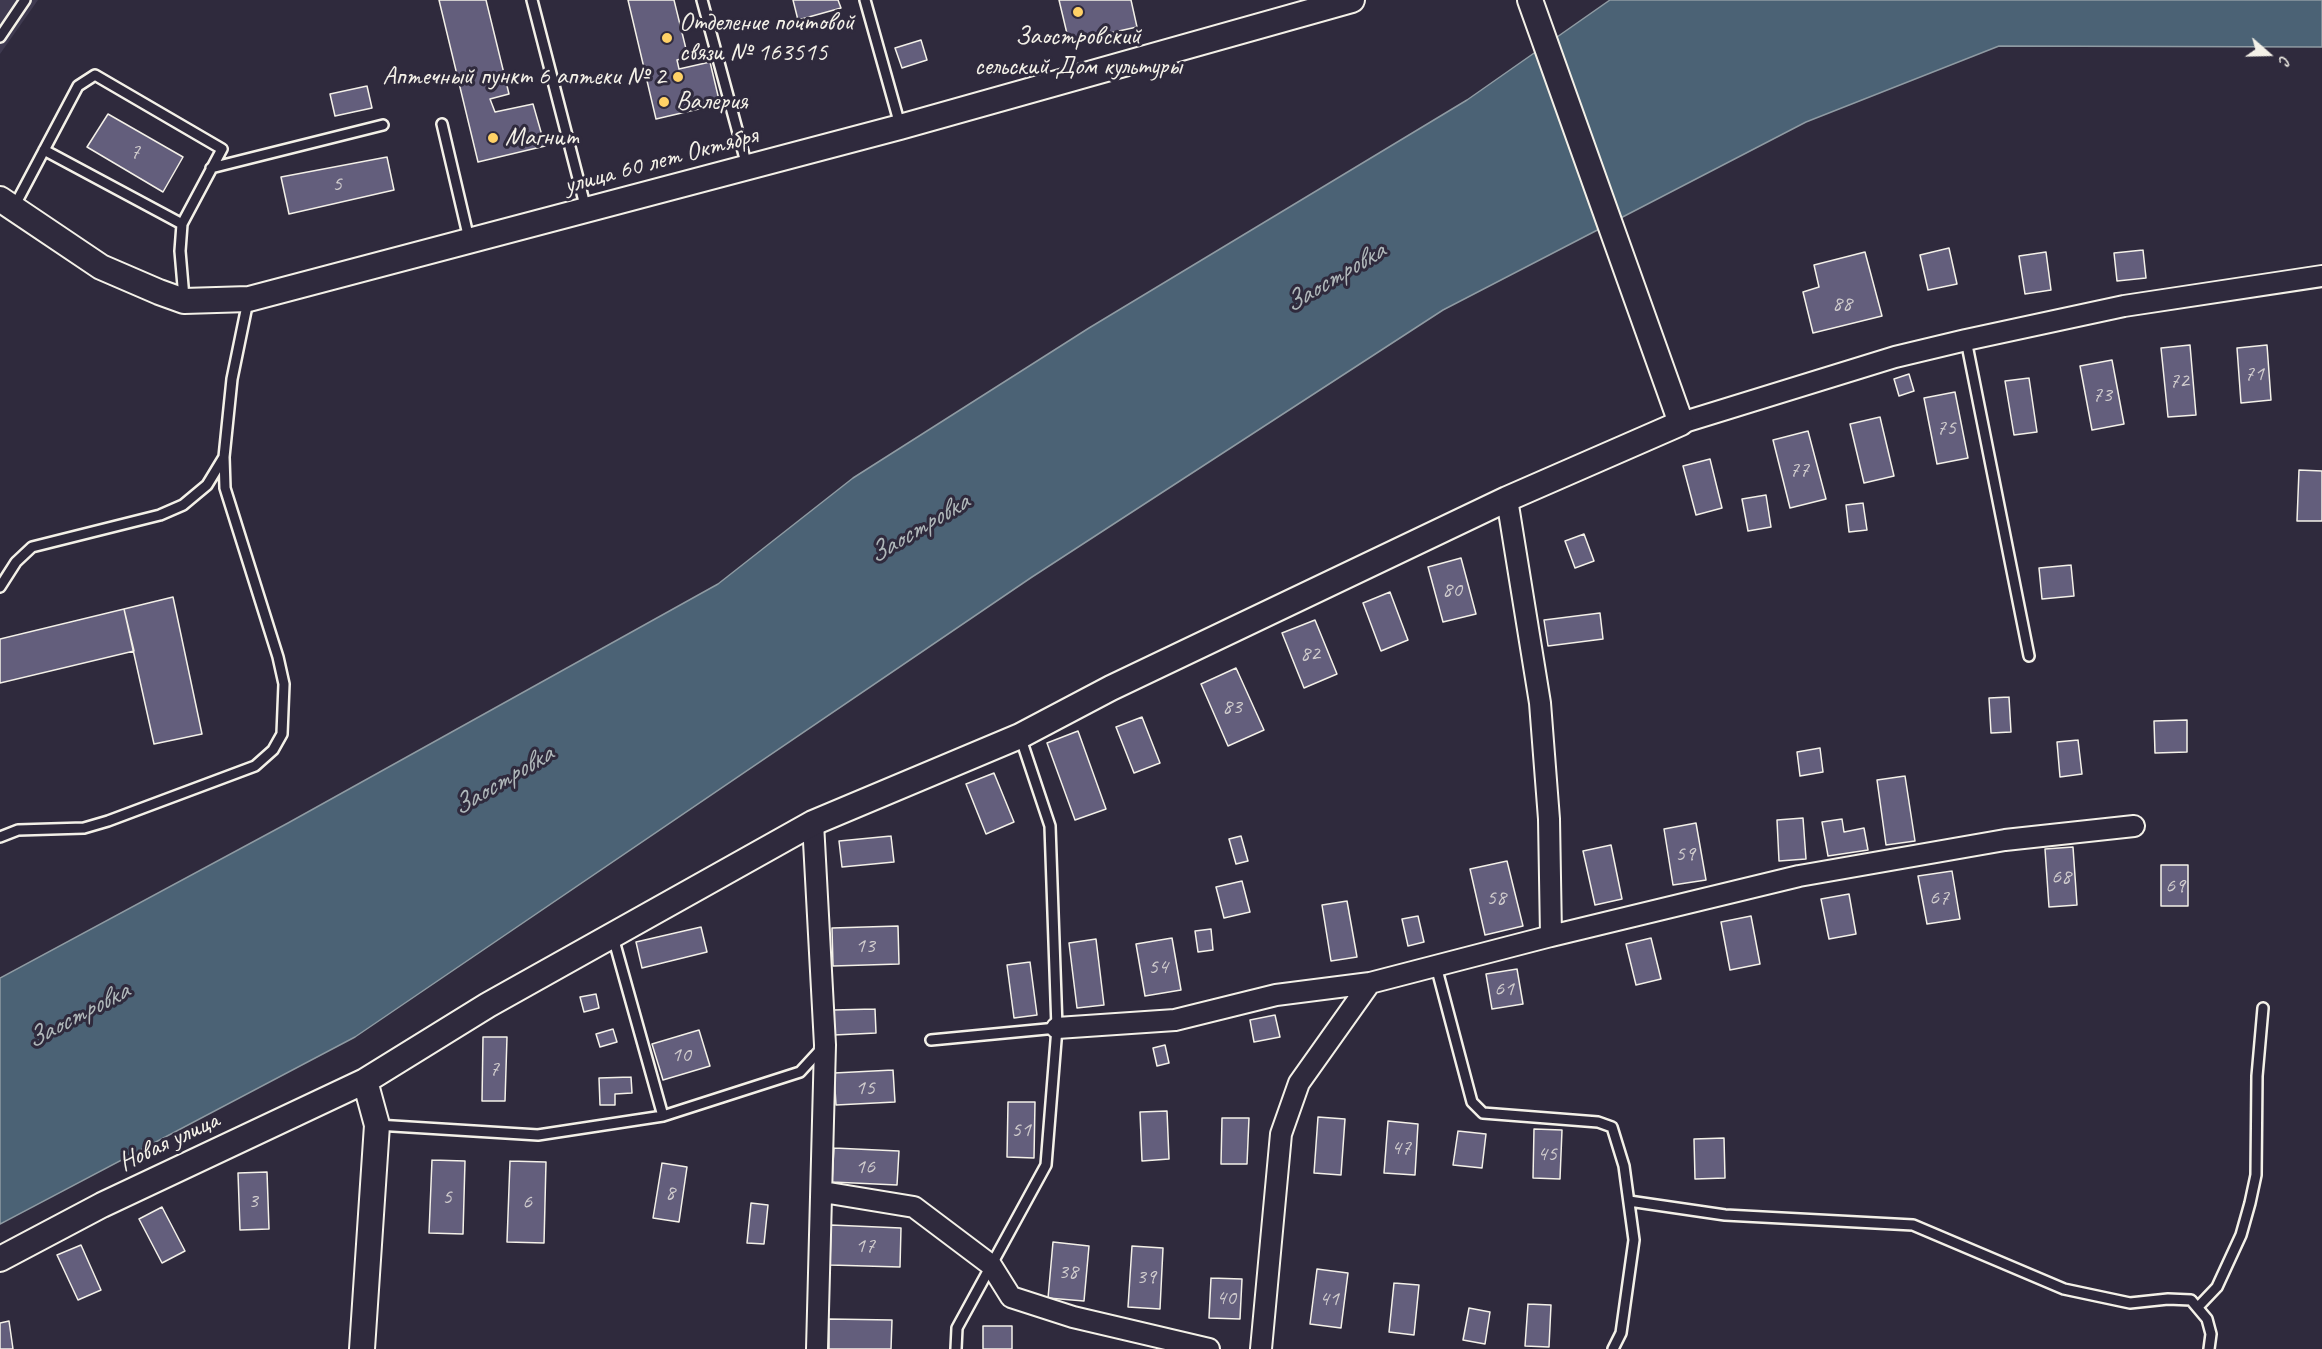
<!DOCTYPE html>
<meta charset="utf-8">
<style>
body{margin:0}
#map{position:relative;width:2322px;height:1349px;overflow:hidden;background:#2f2a3d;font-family:Caveat,sans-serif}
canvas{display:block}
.north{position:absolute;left:2238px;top:24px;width:60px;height:60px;-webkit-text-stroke:4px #2f2a3d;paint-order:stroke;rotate:110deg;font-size:16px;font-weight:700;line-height:24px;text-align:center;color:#f4f1e8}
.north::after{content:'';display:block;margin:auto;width:21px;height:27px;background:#f4f1e8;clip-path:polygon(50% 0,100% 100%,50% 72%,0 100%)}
</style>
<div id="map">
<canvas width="2322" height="1349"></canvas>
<div class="north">С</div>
</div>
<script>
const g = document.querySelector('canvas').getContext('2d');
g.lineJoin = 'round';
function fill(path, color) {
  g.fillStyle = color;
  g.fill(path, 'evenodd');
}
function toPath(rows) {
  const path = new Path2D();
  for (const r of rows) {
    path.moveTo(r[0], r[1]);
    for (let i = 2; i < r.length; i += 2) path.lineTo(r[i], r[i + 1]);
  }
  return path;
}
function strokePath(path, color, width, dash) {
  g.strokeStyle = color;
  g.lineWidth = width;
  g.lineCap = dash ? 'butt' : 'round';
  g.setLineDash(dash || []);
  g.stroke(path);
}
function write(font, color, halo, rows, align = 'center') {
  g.font = font + ' Caveat,sans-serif';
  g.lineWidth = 6;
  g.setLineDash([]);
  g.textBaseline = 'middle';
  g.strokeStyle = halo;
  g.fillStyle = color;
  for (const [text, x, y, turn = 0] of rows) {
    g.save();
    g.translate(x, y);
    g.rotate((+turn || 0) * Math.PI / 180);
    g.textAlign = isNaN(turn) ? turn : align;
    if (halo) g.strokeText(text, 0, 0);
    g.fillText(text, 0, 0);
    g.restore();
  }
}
const built = toPath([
 [0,0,38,0,0,54]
]);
const water = toPath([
 [1610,0,2322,0,2322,47,1999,46,1806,122,1443,310,1032,577,355,1037,0,1224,0,978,288,823,718,584,853,478,1089,328,1467,100,1610,0]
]);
const building = toPath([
 [439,0,486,0,509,94,490,99,495,112,533,104,545,146,478,162,439,0],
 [628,0,674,0,688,57,677,60,679,69,710,62,720,104,656,119,628,0],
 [793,0,838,0,841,8,798,20,793,0],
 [1059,0,1131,0,1137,27,1069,42,1059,0],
 [921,40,927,60,902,68,895,48,921,40],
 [367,86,372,108,335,116,330,94,367,86],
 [108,114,183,157,163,192,87,147,108,114],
 [387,157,394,190,289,214,281,177,387,157],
 [1949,248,1957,284,1928,290,1920,255,1949,248],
 [2143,250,2146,278,2117,281,2114,253,2143,250],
 [1865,252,1882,316,1813,333,1803,292,1819,287,1814,265,1865,252],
 [2046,252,2051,290,2025,294,2019,256,2046,252],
 [2190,345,2196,415,2168,417,2161,348,2190,345],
 [2267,345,2271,400,2241,403,2237,348,2267,345],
 [2112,360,2124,424,2092,430,2080,366,2112,360],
 [1909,374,1914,391,1899,396,1894,379,1909,374],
 [2029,378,2037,432,2014,435,2005,381,2029,378],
 [1955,392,1968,458,1937,464,1924,398,1955,392],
 [1880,417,1894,476,1864,483,1850,424,1880,417],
 [1808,431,1826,499,1790,508,1773,440,1808,431],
 [1710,459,1722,508,1696,515,1683,466,1710,459],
 [2299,470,2322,471,2322,521,2297,521,2299,470],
 [1766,495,1771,527,1748,531,1742,499,1766,495],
 [1863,503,1867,530,1849,532,1846,505,1863,503],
 [1584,534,1594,561,1575,568,1565,541,1584,534],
 [1461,558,1476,614,1443,622,1428,567,1461,558],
 [2071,565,2074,596,2042,599,2039,568,2071,565],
 [1390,592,1408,640,1381,651,1363,603,1390,592],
 [173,597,202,734,154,744,124,609,173,597],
 [124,609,134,651,0,683,0,639,124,609],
 [1600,613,1603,639,1548,646,1544,620,1600,613],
 [1315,620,1337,674,1304,688,1282,633,1315,620],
 [1236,668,1264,730,1228,746,1201,684,1236,668],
 [2009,697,2011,732,1991,733,1989,698,2009,697],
 [1142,717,1160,763,1134,773,1116,727,1142,717],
 [2187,720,2187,752,2155,753,2154,721,2187,720],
 [1078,731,1106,809,1075,820,1047,743,1078,731],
 [2078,740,2082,774,2060,777,2057,742,2078,740],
 [1820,748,1823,772,1800,776,1797,752,1820,748],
 [994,773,1014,822,986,834,966,784,994,773],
 [1905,776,1915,841,1886,845,1877,780,1905,776],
 [1803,818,1806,859,1779,861,1777,820,1803,818],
 [1842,819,1844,832,1864,828,1868,850,1828,856,1822,822,1842,819],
 [1696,823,1706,880,1673,885,1664,829,1696,823],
 [891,836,894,862,842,867,839,841,891,836],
 [1241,836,1248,861,1236,864,1229,839,1241,836],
 [1611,845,1622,899,1595,905,1583,851,1611,845],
 [2073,847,2077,905,2049,907,2045,849,2073,847],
 [1507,861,1523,926,1485,935,1470,869,1507,861],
 [2161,865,2188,865,2188,906,2161,906,2161,865],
 [1952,871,1960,919,1927,924,1918,876,1952,871],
 [1242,881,1250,912,1224,918,1216,887,1242,881],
 [1849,894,1856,934,1829,939,1821,899,1849,894],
 [1347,901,1357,957,1331,961,1322,905,1347,901],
 [1418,916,1424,942,1408,946,1402,919,1418,916],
 [1751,916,1760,964,1730,970,1721,922,1751,916],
 [898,926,899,964,833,966,832,928,898,926],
 [701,927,707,952,642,968,636,942,701,927],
 [1211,929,1213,950,1198,952,1195,931,1211,929],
 [1172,938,1181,990,1145,996,1136,944,1172,938],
 [1651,938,1661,979,1636,985,1626,944,1651,938],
 [1096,939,1104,1005,1077,1008,1069,943,1096,939],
 [1030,962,1037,1015,1014,1018,1007,965,1030,962],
 [1517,969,1523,1004,1492,1009,1486,974,1517,969],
 [596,994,599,1008,584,1012,580,997,596,994],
 [875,1009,876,1033,834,1035,833,1010,875,1009],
 [1275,1015,1280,1037,1254,1042,1250,1020,1275,1015],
 [613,1029,617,1042,600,1047,596,1034,613,1029],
 [699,1030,710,1066,663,1080,652,1044,699,1030],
 [483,1037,507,1037,505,1101,482,1101,483,1037],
 [1165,1045,1169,1063,1157,1066,1153,1048,1165,1045],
 [893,1070,895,1102,836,1105,834,1073,893,1070],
 [631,1077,632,1093,615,1094,615,1105,600,1105,599,1078,631,1077],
 [1008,1102,1035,1102,1034,1158,1007,1157,1008,1102],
 [1167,1111,1169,1159,1142,1161,1140,1112,1167,1111],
 [1318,1117,1345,1119,1341,1175,1314,1173,1318,1117],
 [1222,1118,1249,1118,1247,1164,1221,1164,1222,1118],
 [1388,1121,1418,1124,1415,1175,1384,1173,1388,1121],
 [1534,1129,1562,1130,1560,1179,1533,1178,1534,1129],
 [1458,1131,1486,1134,1482,1168,1453,1165,1458,1131],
 [1724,1138,1725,1178,1695,1179,1694,1139,1724,1138],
 [834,1148,899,1151,897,1185,832,1182,834,1148],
 [432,1160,465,1161,463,1234,429,1233,432,1160],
 [510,1161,546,1162,544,1243,507,1242,510,1161],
 [662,1163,687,1167,679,1222,653,1218,662,1163],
 [267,1172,269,1229,240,1230,238,1173,267,1172],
 [751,1203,768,1205,764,1244,747,1243,751,1203],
 [162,1207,185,1251,162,1263,139,1219,162,1207],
 [831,1225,901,1228,900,1267,830,1265,831,1225],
 [1053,1242,1089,1246,1084,1301,1048,1298,1053,1242],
 [81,1245,101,1290,78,1300,57,1255,81,1245],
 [1132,1246,1163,1248,1160,1309,1128,1307,1132,1246],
 [1317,1269,1348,1273,1341,1328,1310,1324,1317,1269],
 [1211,1278,1242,1279,1240,1319,1209,1318,1211,1278],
 [1394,1283,1419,1285,1414,1335,1389,1332,1394,1283],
 [1528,1304,1551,1305,1549,1347,1525,1346,1528,1304],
 [1469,1308,1490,1312,1485,1344,1463,1340,1469,1308],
 [829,1319,892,1320,891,1349,829,1349,829,1319],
 [9,1321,13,1349,0,1349,0,1323,9,1321],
 [983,1326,1012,1326,1012,1349,983,1349,983,1326]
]);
const service = toPath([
 [532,0,586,209],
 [702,0,747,166],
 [865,0,900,125],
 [0,37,25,0],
 [442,124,469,239],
 [44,150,182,224],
 [211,168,383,125],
 [14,207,78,86,95,75,222,149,182,224,180,251,184,298],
 [1966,340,2029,656],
 [0,587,16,562,32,547,160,515,183,505,207,485,224,457],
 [0,837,18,830,84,828,108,821,255,766,273,750,282,734,284,684,278,657,225,488,224,457,232,379,248,301],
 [613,937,663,1116],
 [1436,966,1472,1102,1483,1113,1598,1122,1612,1127,1624,1166,1634,1240,1621,1333,1613,1349],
 [931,1040,1057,1028],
 [377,1125,538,1135,663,1116,800,1072,823,1047],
 [1629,1201,1725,1215,1913,1225,2064,1289,2130,1303,2168,1299,2191,1300,2207,1319,2211,1334,2209,1349],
 [2198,1307,2217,1287,2241,1235,2250,1203,2256,1175,2257,1076,2263,1008],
 [956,1349,957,1328,1046,1165,1057,1028,1050,826,1020,736]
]);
const minor = toPath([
 [1681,423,1895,357,1966,340,2124,306,2322,276],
 [813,823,825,1045,817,1349],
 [1551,936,1799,876,2005,840,2134,826],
 [1057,1028,1175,1020,1276,995,1370,983],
 [823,1192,914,1207,991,1265,1011,1297,1073,1317,1209,1349],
 [1261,1349,1281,1134,1299,1083,1370,983,1551,936,1549,819,1540,703,1507,499]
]);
const tertiary = toPath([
 [0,199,101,267,159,292,184,301,249,299,900,127,1352,0],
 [0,1259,102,1205,365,1081,488,1005,813,823,1020,736,1111,688,1507,499,1681,423,1530,0],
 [362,1349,377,1125,365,1081]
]);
const markers = [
 [1078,12,6,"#ffd166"],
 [667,38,6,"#ffd166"],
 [678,77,6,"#ffd166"],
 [664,102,6,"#ffd166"],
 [493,138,6,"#ffd166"]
];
const numberNames = [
 ["7",135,152],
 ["5",337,184],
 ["88",1842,304],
 ["71",2254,374],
 ["72",2179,381],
 ["73",2102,395],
 ["75",1946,428],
 ["77",1799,470],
 ["80",1452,590],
 ["82",1310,654],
 ["83",1232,707],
 ["59",1685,854],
 ["68",2061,877],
 ["69",2175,886],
 ["58",1496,898],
 ["67",1939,898],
 ["13",865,946],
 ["54",1158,967],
 ["61",1504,989],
 ["10",681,1055],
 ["7",494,1069],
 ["15",865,1088],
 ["51",1021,1130],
 ["47",1401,1148],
 ["45",1547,1154],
 ["16",865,1167],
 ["8",670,1193],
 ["5",447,1197],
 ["3",253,1201],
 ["6",527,1202],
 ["17",865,1246],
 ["38",1068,1272],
 ["39",1146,1277],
 ["40",1226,1298],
 ["41",1329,1299]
];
const poiNames = [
 ["Отделение почтовой",679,23],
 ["связи № 163515",679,53],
 ["Заостровский",1078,37,"center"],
 ["сельский Дом культуры",1078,67,"center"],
 ["Аптечный пункт 6 аптеки № 2",666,77,"right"],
 ["Валерия",676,102],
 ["Магнит",505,138]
];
const streetNames = [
 ["улица 60 лет Октября",661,161,-15],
 ["Новая улица",169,1142,-25]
];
const waterNames = [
 ["Заостровка",1335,278,-31],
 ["Заостровка",919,529,-31],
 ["Заостровка",503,781,-31],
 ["Заостровка",78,1016,-28]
];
fill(built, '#3f3a50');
fill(water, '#4b6275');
strokePath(water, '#8f9ba3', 1.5);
fill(building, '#635e7c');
strokePath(building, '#f4f1e8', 1.5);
strokePath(service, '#f4f1e8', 14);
strokePath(minor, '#f4f1e8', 24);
strokePath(tertiary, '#f4f1e8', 28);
strokePath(service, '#2f2a3d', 9);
strokePath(minor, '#2f2a3d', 20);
strokePath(tertiary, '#2f2a3d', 24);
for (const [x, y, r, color] of markers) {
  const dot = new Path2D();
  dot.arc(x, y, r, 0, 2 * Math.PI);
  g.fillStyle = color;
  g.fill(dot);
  strokePath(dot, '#2f2a3d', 2);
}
write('22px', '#d0cccd', null, numberNames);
write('26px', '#f4f1e8', '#2f2a3d', poiNames, 'left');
write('26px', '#f4f1e8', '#2f2a3d', streetNames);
write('italic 27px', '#b0b8ba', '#2f2a3d', waterNames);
</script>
